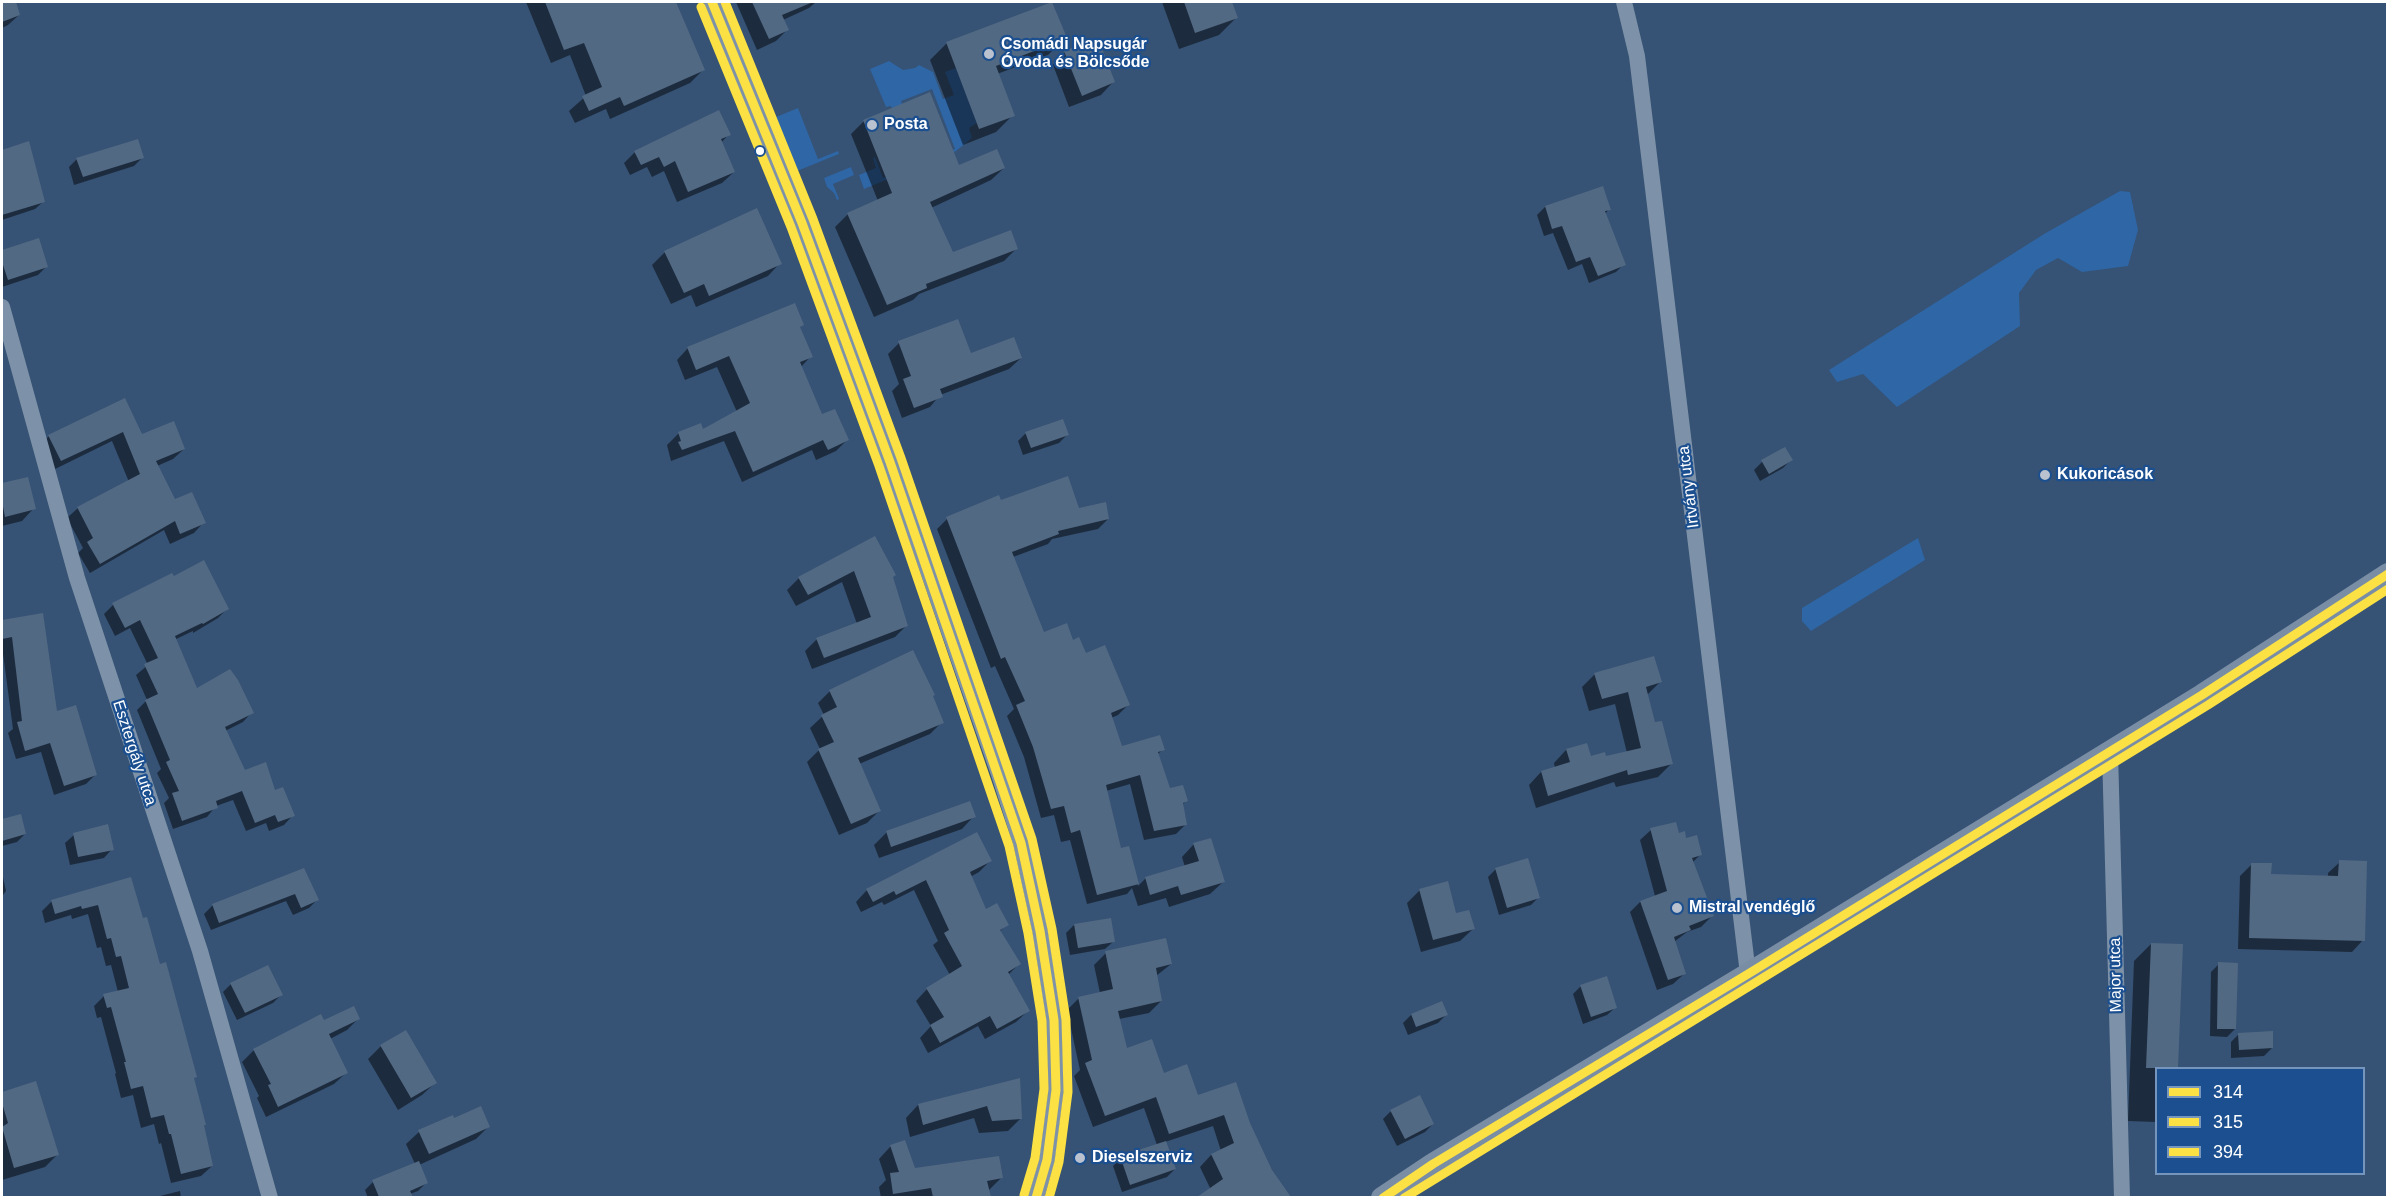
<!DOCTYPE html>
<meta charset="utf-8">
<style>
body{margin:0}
#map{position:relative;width:2389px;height:1199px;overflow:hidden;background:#365274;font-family:Helvetica,sans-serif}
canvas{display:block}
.frame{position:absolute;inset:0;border:3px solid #fff;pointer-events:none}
.legend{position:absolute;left:2155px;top:1067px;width:210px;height:108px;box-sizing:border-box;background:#1b4f8f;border:2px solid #7695bc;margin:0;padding:8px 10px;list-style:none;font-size:18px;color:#fff}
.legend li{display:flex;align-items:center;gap:12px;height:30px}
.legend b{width:30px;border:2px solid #7695bc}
</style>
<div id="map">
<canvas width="2389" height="1199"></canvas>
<div class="frame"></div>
<ul class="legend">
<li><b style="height:8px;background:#fbe143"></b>314</li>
<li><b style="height:8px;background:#fbe143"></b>315</li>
<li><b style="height:8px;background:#fbe143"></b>394</li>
</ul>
</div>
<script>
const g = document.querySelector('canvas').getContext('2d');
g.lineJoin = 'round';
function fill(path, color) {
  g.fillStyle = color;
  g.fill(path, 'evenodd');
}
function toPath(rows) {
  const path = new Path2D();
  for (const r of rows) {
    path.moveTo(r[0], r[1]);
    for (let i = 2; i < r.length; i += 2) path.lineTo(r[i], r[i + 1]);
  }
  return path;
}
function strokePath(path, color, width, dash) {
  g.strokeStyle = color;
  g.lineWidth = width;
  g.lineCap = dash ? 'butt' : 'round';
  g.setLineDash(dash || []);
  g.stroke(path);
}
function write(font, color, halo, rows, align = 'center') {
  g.font = font + ' Helvetica,sans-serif';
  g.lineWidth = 4.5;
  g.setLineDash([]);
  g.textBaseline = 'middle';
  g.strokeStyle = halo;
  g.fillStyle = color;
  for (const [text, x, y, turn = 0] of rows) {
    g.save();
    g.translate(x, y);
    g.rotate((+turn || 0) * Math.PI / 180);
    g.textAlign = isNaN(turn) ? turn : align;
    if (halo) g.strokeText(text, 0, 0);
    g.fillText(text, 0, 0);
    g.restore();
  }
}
const green = toPath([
 [889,61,903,70,915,68,919,65,933,72,943,99,954,95,945,72,956,68,977,123,969,128,972,138,956,151,864,189,859,175,876,168,873,158,875,157,883,178,955,149,932,89,901,101,912,132,903,135,891,106,886,107,870,69],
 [798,108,818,159,838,151,839,154,797,171,776,117],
 [851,167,854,175,833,184,839,199,837,200,834,193,827,187,824,178],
 [2120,191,2130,192,2138,230,2128,266,2082,272,2058,258,2036,270,2019,293,2020,326,1897,407,1863,374,1837,382,1829,370,2044,234],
 [1918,538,1925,560,1811,631,1802,621,1802,608]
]);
const shadow = toPath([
 [2,2,14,2,19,15,8,25,2,28],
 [526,2,675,2,703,70,690,83,610,119,606,109,575,123,569,111,586,96,570,55,551,63],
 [736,2,816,2,809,8,783,20,787,30,776,41,757,50],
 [1162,2,1230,2,1236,18,1219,35,1179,49],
 [1065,38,1048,55,997,74,1013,115,996,132,963,145,930,60,947,43],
 [1065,52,1113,82,1101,95,1069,107,1053,65],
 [864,121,958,167,1004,168,991,180,931,208,952,254,1016,249,1004,261,919,294,913,300,874,317,835,227,848,214,878,201,851,134],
 [729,134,721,143,734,172,722,183,677,202,664,171,652,177,647,167,630,175,624,163,635,152],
 [28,143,44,201,35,209,2,220,2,152],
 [142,158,134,166,74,185,69,167,77,159],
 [1545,207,1609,209,1605,214,1624,264,1616,272,1589,283,1582,264,1568,270,1553,233,1544,236,1537,215],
 [38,240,46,267,38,275,2,287,2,252],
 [665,252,780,263,768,276,696,307,691,295,671,304,652,265],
 [802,325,799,328,811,356,801,367,822,416,847,440,836,451,816,460,812,450,742,482,724,441,671,461,667,445,679,433,703,431,737,412,717,367,685,380,677,360,688,348],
 [899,343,970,355,1021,358,1009,369,940,395,930,407,902,418,892,391,899,384,888,354],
 [125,400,142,436,184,449,173,459,157,466,174,501,204,522,194,533,170,544,164,530,90,573,78,553,83,548,67,518,78,508,129,482,112,441,51,471,39,446,49,436],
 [1026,433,1067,435,1059,443,1023,455,1018,441],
 [1785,449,1791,460,1783,468,1760,481,1754,470,1762,462],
 [27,479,34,508,22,521,2,526,2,485],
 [1000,502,1078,510,1108,519,1098,529,1052,539,1048,544,1013,557,1043,634,1072,642,1128,705,1118,715,1111,718,1121,748,1163,749,1158,754,1169,790,1186,801,1182,805,1186,824,1176,834,1144,840,1130,784,1106,791,1120,849,1128,847,1138,886,1146,878,1185,867,1182,857,1194,844,1223,882,1210,894,1169,907,1166,898,1138,906,1132,888,1127,894,1087,904,1070,840,1061,842,1054,815,1041,818,1024,757,1007,716,1014,709,995,666,991,668,937,529,947,519],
 [874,538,892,577,907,625,895,637,812,669,805,651,817,639,857,624,842,582,796,606,787,590,799,578],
 [113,605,227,609,218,618,193,633,193,631,174,640,196,690,252,712,243,722,225,731,244,772,274,792,293,815,284,825,269,831,266,823,246,831,233,800,216,806,207,817,173,829,164,803,169,798,157,773,161,769,137,710,147,700,136,675,148,665,130,628,115,636,104,614],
 [42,615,56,713,96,774,86,784,54,795,41,752,16,759,8,733,13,729,2,646,2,621],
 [1595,674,1660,682,1647,695,1654,724,1671,764,1658,777,1616,787,1614,782,1536,808,1529,785,1541,772,1555,768,1554,763,1566,750,1586,744,1590,758,1605,758,1627,753,1615,704,1589,711,1582,687],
 [830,691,931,697,942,722,930,734,859,764,879,811,867,823,839,835,807,762,820,749,810,728,824,715,818,703],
 [20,816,25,834,17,842,2,846,2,821],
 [974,816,962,829,879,858,874,845,887,832],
 [1651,830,1678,835,1700,855,1692,863,1712,916,1701,927,1687,932,1674,942,1684,974,1673,984,1657,990,1630,912,1640,902,1655,896,1640,840],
 [74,835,112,849,104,858,70,865,65,843],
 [990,861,979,872,970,877,986,911,1007,924,999,932,1019,964,1008,975,1028,1011,1016,1022,985,1039,978,1026,928,1053,920,1038,931,1026,916,1001,927,989,950,975,933,945,938,941,914,890,884,905,882,902,861,912,856,902,867,890],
 [2340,862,2363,940,2352,952,2238,949,2240,876,2252,864,2270,875,2328,877,2328,873],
 [1496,869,1539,897,1531,905,1499,915,1488,877],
 [303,870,317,900,309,908,293,915,286,901,211,930,204,914,213,905],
 [2,873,6,891,2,896],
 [130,879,193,1079,212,1166,201,1176,171,1183,161,1143,159,1144,154,1124,141,1128,133,1095,121,1098,115,1074,116,1073,101,1017,97,1018,94,1006,104,996,118,992,111,965,106,966,101,947,97,948,88,914,72,919,71,915,45,923,42,911,52,901],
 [1420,890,1455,915,1473,929,1460,941,1421,952,1407,903],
 [1074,925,1114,941,1105,949,1070,955,1066,933],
 [2151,944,2181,945,2176,1068,2156,1068,2156,1122,2128,1121,2134,961],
 [1106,953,1171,964,1156,976,1161,1001,1149,1013,1119,1019,1126,1050,1197,1097,1249,1124,1271,1171,1286,1193,1282,1198,1199,1198,1211,1190,1200,1167,1211,1155,1221,1151,1213,1126,1165,1142,1175,1169,1167,1177,1122,1192,1113,1166,1121,1158,1157,1145,1144,1108,1093,1127,1074,1076,1080,1070,1067,1010,1079,998,1100,993,1094,965],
 [2219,964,2235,1029,2227,1037,2210,1036,2211,972],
 [231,984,281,995,273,1003,237,1020,223,992],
 [1581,986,1616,1007,1607,1015,1583,1024,1573,994],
 [1441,1003,1446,1015,1438,1023,1408,1035,1403,1023,1411,1015],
 [358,1019,347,1030,330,1039,346,1073,334,1084,266,1117,257,1098,259,1096,242,1062,254,1050,324,1022],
 [2239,1034,2272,1048,2264,1056,2231,1058,2231,1042],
 [381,1046,435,1083,422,1095,398,1110,368,1059],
 [1018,1080,1021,1118,1008,1131,979,1133,974,1118,910,1137,906,1118,918,1105],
 [35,1083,58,1154,45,1167,2,1180,2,1093],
 [1391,1111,1433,1124,1425,1132,1397,1146,1383,1119],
 [452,1117,454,1120,489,1126,476,1139,419,1165,426,1183,418,1191,410,1194,410,1198,368,1198,365,1190,373,1182,415,1164,406,1144,419,1132],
 [904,1142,914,1170,1001,1178,989,1190,934,1198,881,1198,879,1187,886,1180,879,1159,890,1147],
 [180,1191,181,1198,152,1198]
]);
const building = toPath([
 [2,2,16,2,20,15,2,22],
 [545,2,676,2,705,70,624,106,620,97,589,111,582,96,602,87,584,43,564,50],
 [752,2,813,2,782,15,789,30,769,39],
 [1052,2,1067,38,996,66,1015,116,979,129,946,42],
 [1184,2,1232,2,1238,18,1195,33],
 [1098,38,1115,82,1082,96,1064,51],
 [930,92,959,165,997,149,1005,168,930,202,953,252,1011,230,1018,249,926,284,927,288,887,305,847,213,892,193,863,120],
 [719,110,731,135,721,139,735,172,688,192,675,161,664,167,659,157,641,165,634,151],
 [138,139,144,158,83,177,76,158],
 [29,141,45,202,2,215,2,150],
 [1603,186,1611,210,1605,211,1626,265,1598,276,1590,257,1576,262,1562,226,1552,229,1545,206],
 [757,208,782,264,709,296,704,284,684,293,664,251],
 [39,238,48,267,8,280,2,262,2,250],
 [795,303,804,325,800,327,813,357,800,362,822,414,835,409,849,440,828,450,823,440,753,472,735,431,682,450,678,442,681,441,678,432,701,423,703,429,750,403,729,356,696,370,687,347],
 [958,319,971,353,1014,337,1022,358,940,389,943,397,914,408,903,379,911,376,898,341],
 [125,398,142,434,174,421,185,449,156,461,175,499,192,492,206,523,180,534,175,521,100,564,87,542,93,538,77,507,140,474,123,432,61,461,48,435],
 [1063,419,1069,435,1031,448,1025,432],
 [1785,447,1793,460,1769,474,1761,460],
 [1068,476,1079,508,1106,502,1109,519,1058,531,1059,534,1012,552,1044,632,1067,623,1073,640,1079,637,1086,653,1105,645,1130,705,1111,713,1122,746,1160,735,1165,750,1158,752,1170,788,1183,785,1188,801,1183,803,1187,825,1154,831,1140,775,1106,785,1121,848,1129,846,1139,884,1097,895,1080,830,1071,833,1064,806,1051,809,1033,747,1016,705,1025,701,1005,657,1001,659,946,517,999,495,1001,500],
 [28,477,36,509,5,517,2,501,2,483],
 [875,536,896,575,893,577,908,626,824,658,816,638,871,617,854,571,808,595,798,577],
 [204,560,229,609,203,624,202,623,175,636,197,688,230,669,238,680,254,713,225,727,245,770,266,762,275,790,283,787,295,816,278,822,275,815,255,823,242,791,216,801,218,808,182,821,172,793,179,791,166,762,170,760,145,700,158,694,144,664,158,658,140,620,125,628,112,603,172,573,174,576],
 [43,613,57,711,76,705,97,775,64,786,50,743,25,751,17,722,22,721,12,637,2,639,2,620],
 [913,650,935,695,933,696,944,723,858,758,881,811,851,824,818,749,834,742,821,715,837,707,829,690],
 [1654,656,1662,682,1646,687,1655,722,1662,721,1673,764,1628,775,1627,770,1548,796,1541,771,1570,762,1566,749,1587,743,1591,756,1605,752,1606,756,1641,748,1628,692,1602,699,1594,673],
 [970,801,976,817,891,847,886,831],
 [21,814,26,834,2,841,2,819],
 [1676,822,1679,833,1685,831,1686,838,1697,835,1702,855,1692,858,1714,916,1689,926,1691,930,1674,937,1686,974,1668,980,1640,901,1667,891,1650,828],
 [108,824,114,850,78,857,73,833],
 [977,832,992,861,970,872,986,909,997,903,1009,925,1000,930,1021,964,1008,972,1030,1011,997,1029,990,1016,940,1043,930,1025,944,1017,926,988,962,966,944,933,949,930,926,880,896,895,894,891,873,902,866,889],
 [1211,838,1225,882,1181,895,1178,886,1150,895,1145,877,1199,861,1193,843],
 [1528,858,1540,898,1507,908,1495,868],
 [2339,860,2367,861,2365,941,2249,938,2251,863,2272,863,2271,874,2338,876],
 [304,868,319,900,301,908,295,894,219,923,212,904],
 [131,877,143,918,147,917,160,964,166,962,197,1077,194,1078,206,1125,204,1125,213,1166,181,1174,171,1134,169,1134,164,1115,151,1118,143,1086,131,1089,124,1062,126,1062,111,1007,107,1008,103,994,129,988,121,956,116,957,111,938,107,939,98,905,82,909,81,906,55,914,51,900],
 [1448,881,1456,913,1469,910,1475,929,1433,940,1419,889],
 [1111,918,1115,942,1078,948,1074,924],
 [1166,938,1172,964,1156,968,1162,1001,1118,1011,1127,1048,1152,1039,1164,1073,1187,1064,1198,1095,1236,1082,1250,1123,1272,1170,1291,1197,1197,1197,1223,1179,1211,1154,1234,1143,1224,1115,1169,1134,1156,1097,1105,1116,1085,1063,1092,1060,1078,997,1113,989,1105,951],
 [2151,943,2183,944,2178,1068,2146,1068],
 [2218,962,2238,963,2236,1029,2217,1029],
 [268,965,283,995,245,1013,230,983],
 [1607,976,1617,1008,1591,1017,1580,985],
 [1442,1001,1448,1015,1416,1027,1411,1014],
 [354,1006,360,1019,329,1034,348,1073,278,1107,268,1085,271,1084,253,1049,321,1014,324,1020],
 [406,1030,437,1083,411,1098,380,1045],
 [2273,1031,2273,1048,2239,1050,2238,1033],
 [1020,1078,1022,1119,992,1121,987,1106,923,1125,918,1104],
 [36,1081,59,1155,14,1168,2,1127,8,1123,2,1103,2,1092],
 [1420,1095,1434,1124,1405,1139,1390,1110],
 [481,1106,490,1127,429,1154,418,1130,453,1115,454,1118],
 [905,1140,915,1168,999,1156,1003,1178,987,1181,991,1197,933,1197,931,1188,893,1194,890,1173,899,1172,890,1145],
 [1166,1141,1176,1169,1130,1185,1120,1156],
 [419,1161,428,1183,410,1191,413,1197,379,1197,372,1180]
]);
const street = toPath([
 [712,2,802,223,890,462,999,774,1021,843,1040,931,1054,1020,1056,1090,1047,1160,1036,1198],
 [1624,2,1637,56,1748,974],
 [2,307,77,578,200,951,270,1198],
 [2110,752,2122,1198]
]);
const secondary = toPath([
 [1382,1198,1433,1164,1748,974,2202,695,2388,574]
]);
const bus1 = toPath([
 [712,2,802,223,890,462,1021,843,1040,931,1054,1020,1056,1090,1047,1160,1036,1198],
 [1383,1198,1433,1164,1748,974,2202,695,2388,574]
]);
const bus2 = toPath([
 [701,7,791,227,879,466,1009,846,1028,933,1042,1021,1044,1089,1035,1158,1024,1195],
 [1404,1198,2208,705,2388,589]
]);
const bus3 = toPath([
 [725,2,813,219,901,458,1032,839,1052,929,1066,1020,1068,1092,1059,1162,1049,1198]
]);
const markers = [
 [989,54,6,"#b9c2ce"],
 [872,125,6,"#b9c2ce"],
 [760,151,5,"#fff"],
 [2045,475,6,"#b9c2ce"],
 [1677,908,6,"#b9c2ce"],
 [1080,1158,6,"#b9c2ce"]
];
const poiNames = [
 ["Csomádi Napsugár",1001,45],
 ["Óvoda és Bölcsőde",1001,63],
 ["Posta",884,125],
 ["Kukoricások",2057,475],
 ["Mistral vendéglő",1689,908],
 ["Dieselszerviz",1092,1158]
];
const streetNames = [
 ["Irtvány utca",1689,487,-97],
 ["Esztergály utca",134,753,72],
 ["Major utca",2116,975,-91]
];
fill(green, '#2f66a5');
fill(shadow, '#0007');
fill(building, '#526984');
strokePath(street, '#7d92a8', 16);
strokePath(secondary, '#798da4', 22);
strokePath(bus1, '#fbe143', 9);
strokePath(bus2, '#fbe143', 9);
strokePath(bus3, '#fbe143', 9);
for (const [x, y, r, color] of markers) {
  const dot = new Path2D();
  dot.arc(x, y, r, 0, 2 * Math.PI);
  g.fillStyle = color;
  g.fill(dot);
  strokePath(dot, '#1b4f8f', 2);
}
write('bold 16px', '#fff', '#1b4f8f', poiNames, 'left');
write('16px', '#fff', '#1b4f8f', streetNames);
</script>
